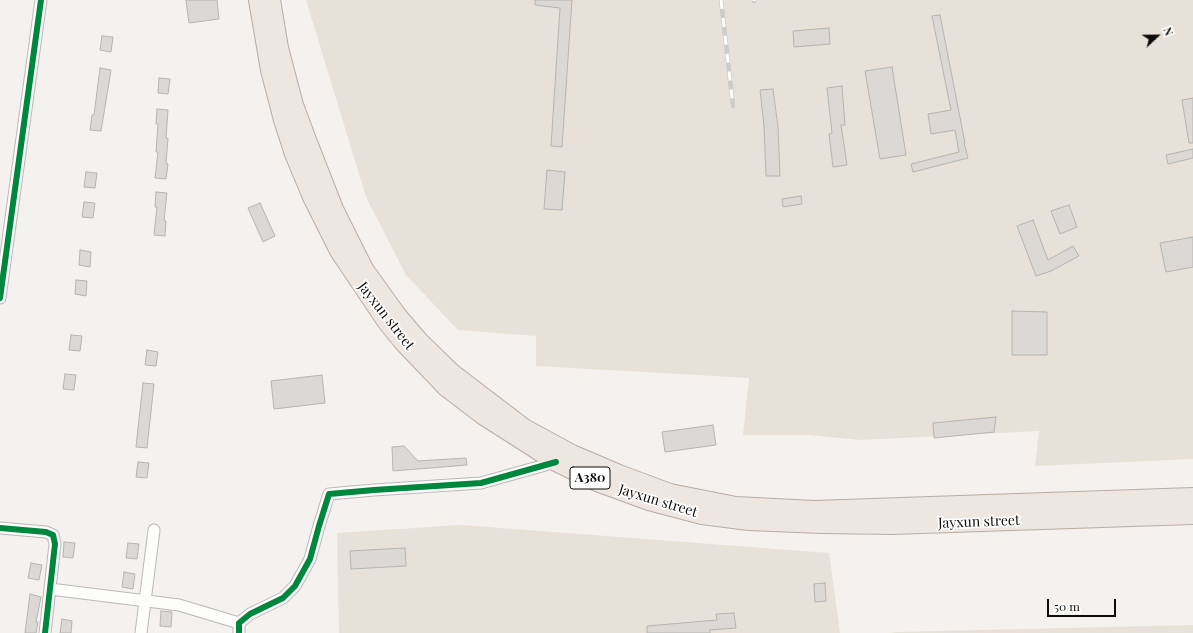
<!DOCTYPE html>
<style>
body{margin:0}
#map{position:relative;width:1193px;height:633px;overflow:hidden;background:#f4f1ee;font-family:"Playfair Display",serif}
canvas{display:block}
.north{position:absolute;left:1137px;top:16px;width:40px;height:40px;-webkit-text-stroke:3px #fff;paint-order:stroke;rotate:68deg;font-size:11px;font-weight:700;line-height:16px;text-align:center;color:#0d0c0a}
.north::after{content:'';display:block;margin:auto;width:14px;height:18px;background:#0d0c0a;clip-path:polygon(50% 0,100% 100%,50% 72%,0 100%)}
.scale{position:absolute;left:1047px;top:599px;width:69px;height:18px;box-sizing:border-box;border:2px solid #0d0c0a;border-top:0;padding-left:5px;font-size:12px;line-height:14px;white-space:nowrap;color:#0d0c0a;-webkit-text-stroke:3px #fff;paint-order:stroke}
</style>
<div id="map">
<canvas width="1193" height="633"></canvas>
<div class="north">N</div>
<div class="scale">50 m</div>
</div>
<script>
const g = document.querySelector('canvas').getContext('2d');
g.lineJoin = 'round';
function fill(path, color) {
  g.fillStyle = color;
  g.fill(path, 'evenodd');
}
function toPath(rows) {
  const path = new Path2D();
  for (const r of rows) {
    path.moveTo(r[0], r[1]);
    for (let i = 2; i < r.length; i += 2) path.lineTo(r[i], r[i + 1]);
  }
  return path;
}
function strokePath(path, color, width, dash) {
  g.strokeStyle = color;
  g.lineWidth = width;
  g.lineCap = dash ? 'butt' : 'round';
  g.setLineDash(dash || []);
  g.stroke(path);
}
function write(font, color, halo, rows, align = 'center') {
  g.font = font + ' "Playfair Display",serif';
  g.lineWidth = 3.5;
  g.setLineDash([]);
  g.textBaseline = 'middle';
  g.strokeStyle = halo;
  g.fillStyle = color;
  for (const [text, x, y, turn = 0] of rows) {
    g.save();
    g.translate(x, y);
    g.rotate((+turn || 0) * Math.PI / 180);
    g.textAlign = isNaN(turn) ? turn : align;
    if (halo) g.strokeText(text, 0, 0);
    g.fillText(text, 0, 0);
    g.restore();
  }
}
const built = toPath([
 [306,0,1193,0,1193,459,1035,466,1039,431,861,440,808,435,743,435,749,378,536,366,536,336,458,330,406,275,366,197],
 [461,525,829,553,840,633,339,633,337,533],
 [1193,625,1193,633,890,633,896,632]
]);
const building = toPath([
 [186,0,217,0,219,19,189,23,186,0],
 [535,0,572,0,562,147,551,146,560,8,535,5,535,0],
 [940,15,965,143,964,143,968,158,913,172,911,164,959,152,955,130,931,134,928,114,951,110,932,16,940,15],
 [829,28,830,44,794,47,793,31,829,28],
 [102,36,113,37,111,52,100,50,102,36],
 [892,67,906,155,880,159,865,71,892,67],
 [100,68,111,70,101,131,90,130,92,115,94,115,100,68],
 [159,78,170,79,168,94,158,93,159,78],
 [842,86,845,125,841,125,847,165,833,167,829,134,832,133,827,88,842,86],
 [773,89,778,127,780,176,766,176,764,126,760,90,773,89],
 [1193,98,1193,143,1189,143,1182,100,1193,98],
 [157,109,168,110,166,138,168,138,166,163,168,164,166,179,155,178,158,152,156,152,158,124,156,124,157,109],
 [1193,149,1193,158,1168,164,1166,155,1193,149],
 [547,170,565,172,562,210,544,209,547,170],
 [86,172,97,173,95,188,84,187,86,172],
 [156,192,167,193,164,221,166,221,165,236,154,235,157,207,155,207,156,192],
 [801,196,802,204,783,207,782,199,801,196],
 [84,202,95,203,93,218,82,217,84,202],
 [260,203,275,236,263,242,248,208,260,203],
 [1069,205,1077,227,1060,234,1051,211,1069,205],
 [1033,220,1048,260,1073,246,1079,256,1051,271,1036,276,1017,226,1033,220],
 [1193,237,1193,267,1166,272,1160,243,1193,237],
 [80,250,91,252,90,267,79,265,80,250],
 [76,280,87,281,86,296,75,294,76,280],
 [1012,311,1047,312,1047,355,1012,355,1012,311],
 [71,335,82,336,80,351,69,350,71,335],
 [147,350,158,352,156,366,145,365,147,350],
 [65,374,76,375,74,390,63,389,65,374],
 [322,375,325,403,274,409,271,381,322,375],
 [143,383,154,384,147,448,136,447,143,383],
 [996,417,994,432,934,438,933,423,996,417],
 [713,425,716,445,665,452,662,432,713,425],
 [404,446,418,461,466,458,467,465,393,471,392,447,404,446],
 [138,462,149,463,147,478,136,477,138,462],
 [64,542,75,543,73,558,63,557,64,542],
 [128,543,139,544,137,559,126,558,128,543],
 [405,548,406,566,351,569,350,551,405,548],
 [31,563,42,565,39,580,28,578,31,563],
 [124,572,135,574,133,589,122,587,124,572],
 [825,583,826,601,815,602,814,584,825,583],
 [30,594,41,597,36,622,38,622,36,633,25,633,30,594],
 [161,611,172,612,171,627,160,626,161,611],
 [734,613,736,628,710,630,710,633,647,633,647,626,717,620,716,614,734,613],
 [62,619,72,621,71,633,60,633,62,619]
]);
const minor = toPath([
 [0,298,41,0],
 [0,528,46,532,53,535,55,544,45,633],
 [50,589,179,605,239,623],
 [141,633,154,530],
 [239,633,239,623,250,614,283,598,295,586,310,559,319,526,329,494,374,490,481,483,556,462]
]);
const trunk = toPath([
 [258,0,270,70,283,120,294,154,312,197,339,251,386,321,403,342,446,387,484,416,556,462,597,482,649,501,702,515,749,521,821,524,892,525,1193,515],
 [271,0,279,48,294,105,307,140,334,209,364,269,397,315,420,342,452,373,524,428,572,454,619,474,670,493,736,506,814,510,1193,497]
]);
const rail = toPath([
 [721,0,733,106],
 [754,0,754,1]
]);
const cycleway = toPath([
 [0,298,41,0],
 [0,528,46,532,53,535,55,544,45,633],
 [239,633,239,623,250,614,283,598,295,586,310,559,319,526,329,494,374,490,481,483,556,462]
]);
const shields = [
 [590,478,40]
];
const shieldNames = [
 ["A380",590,478]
];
const streetNames = [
 ["Jayxun street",386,316,52],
 ["Jayxun street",658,501,17],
 ["Jayxun street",979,522,-2]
];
fill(built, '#e8e1d9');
fill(building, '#dbd8d6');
strokePath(building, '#b6b4b2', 1);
strokePath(minor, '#bbb9b7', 13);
strokePath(trunk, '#b8aca5', 20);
strokePath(minor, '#fdfdfc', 11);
strokePath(trunk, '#eee6e1', 18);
strokePath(rail, '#ccccca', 4.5);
strokePath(rail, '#fff', 3, [9]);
strokePath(cycleway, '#00873e', 6);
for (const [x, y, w] of shields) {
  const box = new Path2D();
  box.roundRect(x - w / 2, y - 11, w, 22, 3);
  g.fillStyle = '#fff';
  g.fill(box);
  strokePath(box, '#0d0c0a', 1);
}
write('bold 13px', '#0d0c0a', null, shieldNames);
write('14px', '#0d0c0a', '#fff', streetNames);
</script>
